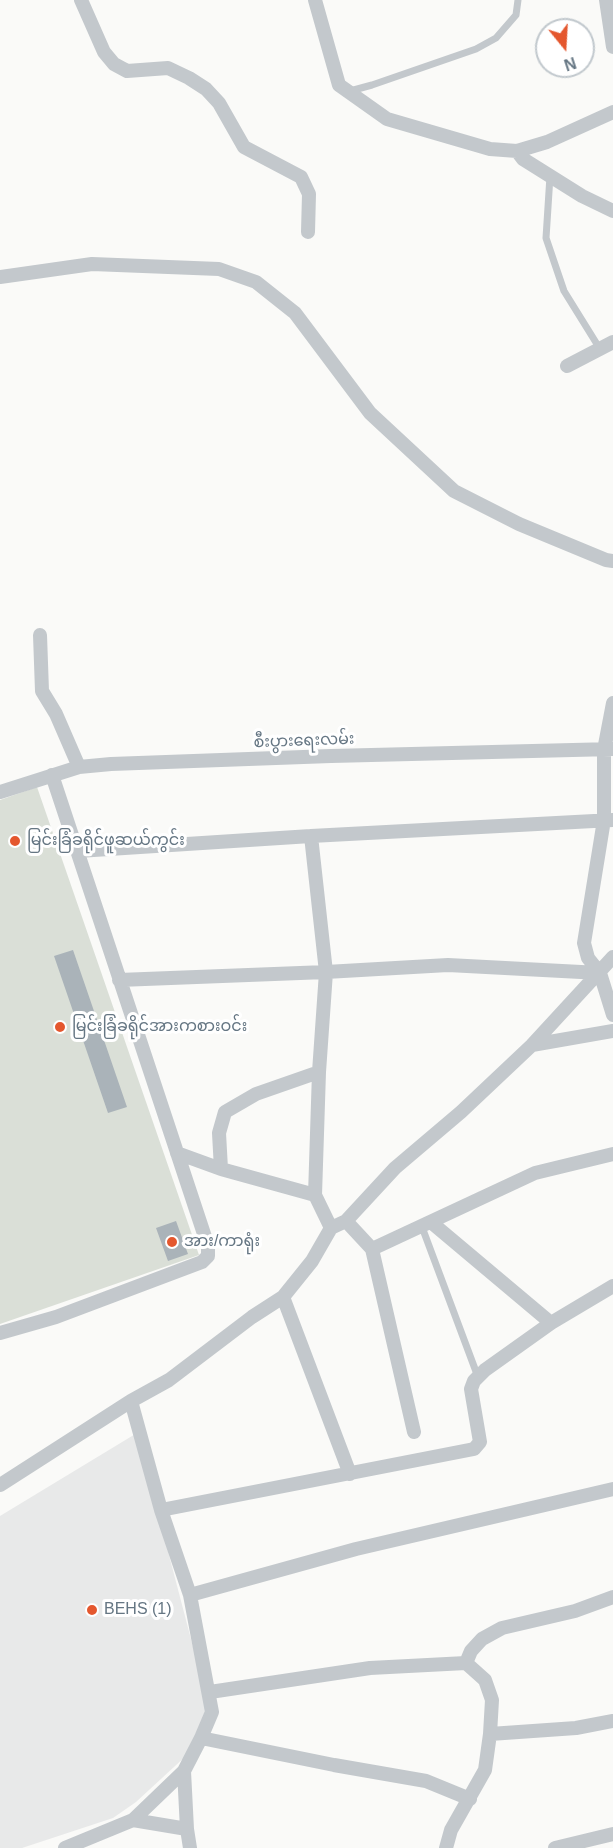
<!DOCTYPE html>
<meta charset="utf-8">
<style>
body{margin:0}
#map{position:relative;width:613px;height:1848px;overflow:hidden;background:#fafaf8;font-family:Arial,sans-serif}
canvas{display:block}
.north{position:absolute;left:535px;top:18px;width:60px;height:60px;box-sizing:border-box;background:#fff;border:2px solid #c1c8cd;border-radius:50%;rotate:162deg;font-size:16px;font-weight:700;line-height:24px;text-align:center;color:#657683}
.north::after{content:'';display:block;margin:auto;width:21px;height:27px;background:#e4572e;clip-path:polygon(50% 0,100% 100%,50% 72%,0 100%)}
</style>
<div id="map">
<canvas width="613" height="1848"></canvas>
<div class="north">N</div>
</div>
<script>
const g = document.querySelector('canvas').getContext('2d');
g.lineJoin = 'round';
function fill(path, color) {
  g.fillStyle = color;
  g.fill(path, 'evenodd');
}
function toPath(rows) {
  const path = new Path2D();
  for (const r of rows) {
    path.moveTo(r[0], r[1]);
    for (let i = 2; i < r.length; i += 2) path.lineTo(r[i], r[i + 1]);
  }
  return path;
}
function strokePath(path, color, width, dash) {
  g.strokeStyle = color;
  g.lineWidth = width;
  g.lineCap = dash ? 'butt' : 'round';
  g.setLineDash(dash || []);
  g.stroke(path);
}
function write(font, color, halo, rows, align = 'center') {
  g.font = font + ' Arial,"Noto Sans Myanmar",sans-serif';
  g.lineWidth = 6;
  g.setLineDash([]);
  g.textBaseline = 'middle';
  g.strokeStyle = halo;
  g.fillStyle = color;
  for (const [text, x, y, turn = 0] of rows) {
    g.save();
    g.translate(x, y);
    g.rotate((+turn || 0) * Math.PI / 180);
    g.textAlign = isNaN(turn) ? turn : align;
    if (halo) g.strokeText(text, 0, 0);
    g.fillText(text, 0, 0);
    g.restore();
  }
}
const built = toPath([
 [137,1433,208,1704,187,1755,136,1802,113,1818,22,1848,0,1848,0,1516]
]);
const green = toPath([
 [37,787,199,1255,0,1324,0,800]
]);
const building = toPath([
 [73,950,127,1107,108,1113,54,956],
 [176,1221,188,1254,168,1261,156,1228]
]);
const lane = toPath([
 [350,91,372,85,476,49,496,38,516,15,518,0],
 [550,176,546,238,564,291,600,349],
 [422,1227,478,1377]
]);
const street = toPath([
 [81,0,104,52,114,64,127,71,168,68,189,78,206,89,219,103,244,147,301,177,309,194,308,232],
 [315,0,339,85,387,119,490,149,517,151,547,142,613,112],
 [606,0,613,47],
 [517,151,523,159,582,196,613,211],
 [0,277,92,264,219,269,256,282,295,313,370,413,454,491,519,524,606,560,613,561],
 [567,366,613,342],
 [40,635,42,691,56,714,79,767],
 [613,703,604,750,604,820,584,943,588,958,600,973,613,1015],
 [0,792,79,767,111,764,331,756,613,749],
 [311,836,326,972,319,1072,315,1195,331,1228],
 [78,851,311,836,613,820],
 [119,980,326,972,448,965,600,973],
 [532,1045,613,1031],
 [177,1153,221,1169,315,1195],
 [221,1169,219,1133,225,1112,256,1094,319,1072],
 [346,1221,372,1249,414,1432],
 [432,1223,551,1323],
 [372,1249,535,1173,613,1154],
 [283,1297,350,1474],
 [0,1333,56,1317,202,1262,208,1256,208,1246,52,775],
 [0,1485,131,1401,169,1380,252,1317,283,1297,312,1261,331,1228,346,1221,395,1168,461,1112,532,1045,613,957],
 [161,1510,474,1449,480,1442,471,1389,474,1381,485,1370,551,1323,613,1286],
 [190,1595,356,1549,613,1489],
 [466,1663,471,1651,482,1639,502,1628,575,1611,613,1597],
 [210,1692,370,1668,466,1663,485,1680,492,1700,490,1734,485,1770,451,1830,446,1848],
 [490,1734,576,1728,613,1721],
 [201,1738,334,1765,426,1781,470,1799],
 [184,1771,187,1829,190,1848],
 [133,1820,187,1829],
 [65,1848,133,1820,184,1771,201,1738,212,1712,190,1595,161,1510,131,1401],
 [555,1848,613,1834]
]);
const markers = [
 [15,841,6,"#e4572e"],
 [60,1027,6,"#e4572e"],
 [172,1242,6,"#e4572e"],
 [92,1610,6,"#e4572e"]
];
const streetNames = [
 ["စီးပွားရေးလမ်း",304,741,-2]
];
const poiNames = [
 ["မြင်းခြံခရိုင်ဖူဆယ်ကွင်း",27,841],
 ["မြင်းခြံခရိုင်အားကစားဝင်း",72,1027],
 ["အား/ကာရုံး",184,1242],
 ["BEHS (1)",104,1610]
];
fill(built, '#e8e9e9');
fill(green, '#dadfd7');
fill(building, '#aab3b9');
strokePath(lane, '#c3c8cc', 7);
strokePath(street, '#c3c8cc', 14);
for (const [x, y, r, color] of markers) {
  const dot = new Path2D();
  dot.arc(x, y, r, 0, 2 * Math.PI);
  g.fillStyle = color;
  g.fill(dot);
  strokePath(dot, '#fff', 2);
}
write('16px', '#657683', '#fff', streetNames);
write('16px', '#657683', '#fff', poiNames, 'left');
</script>
